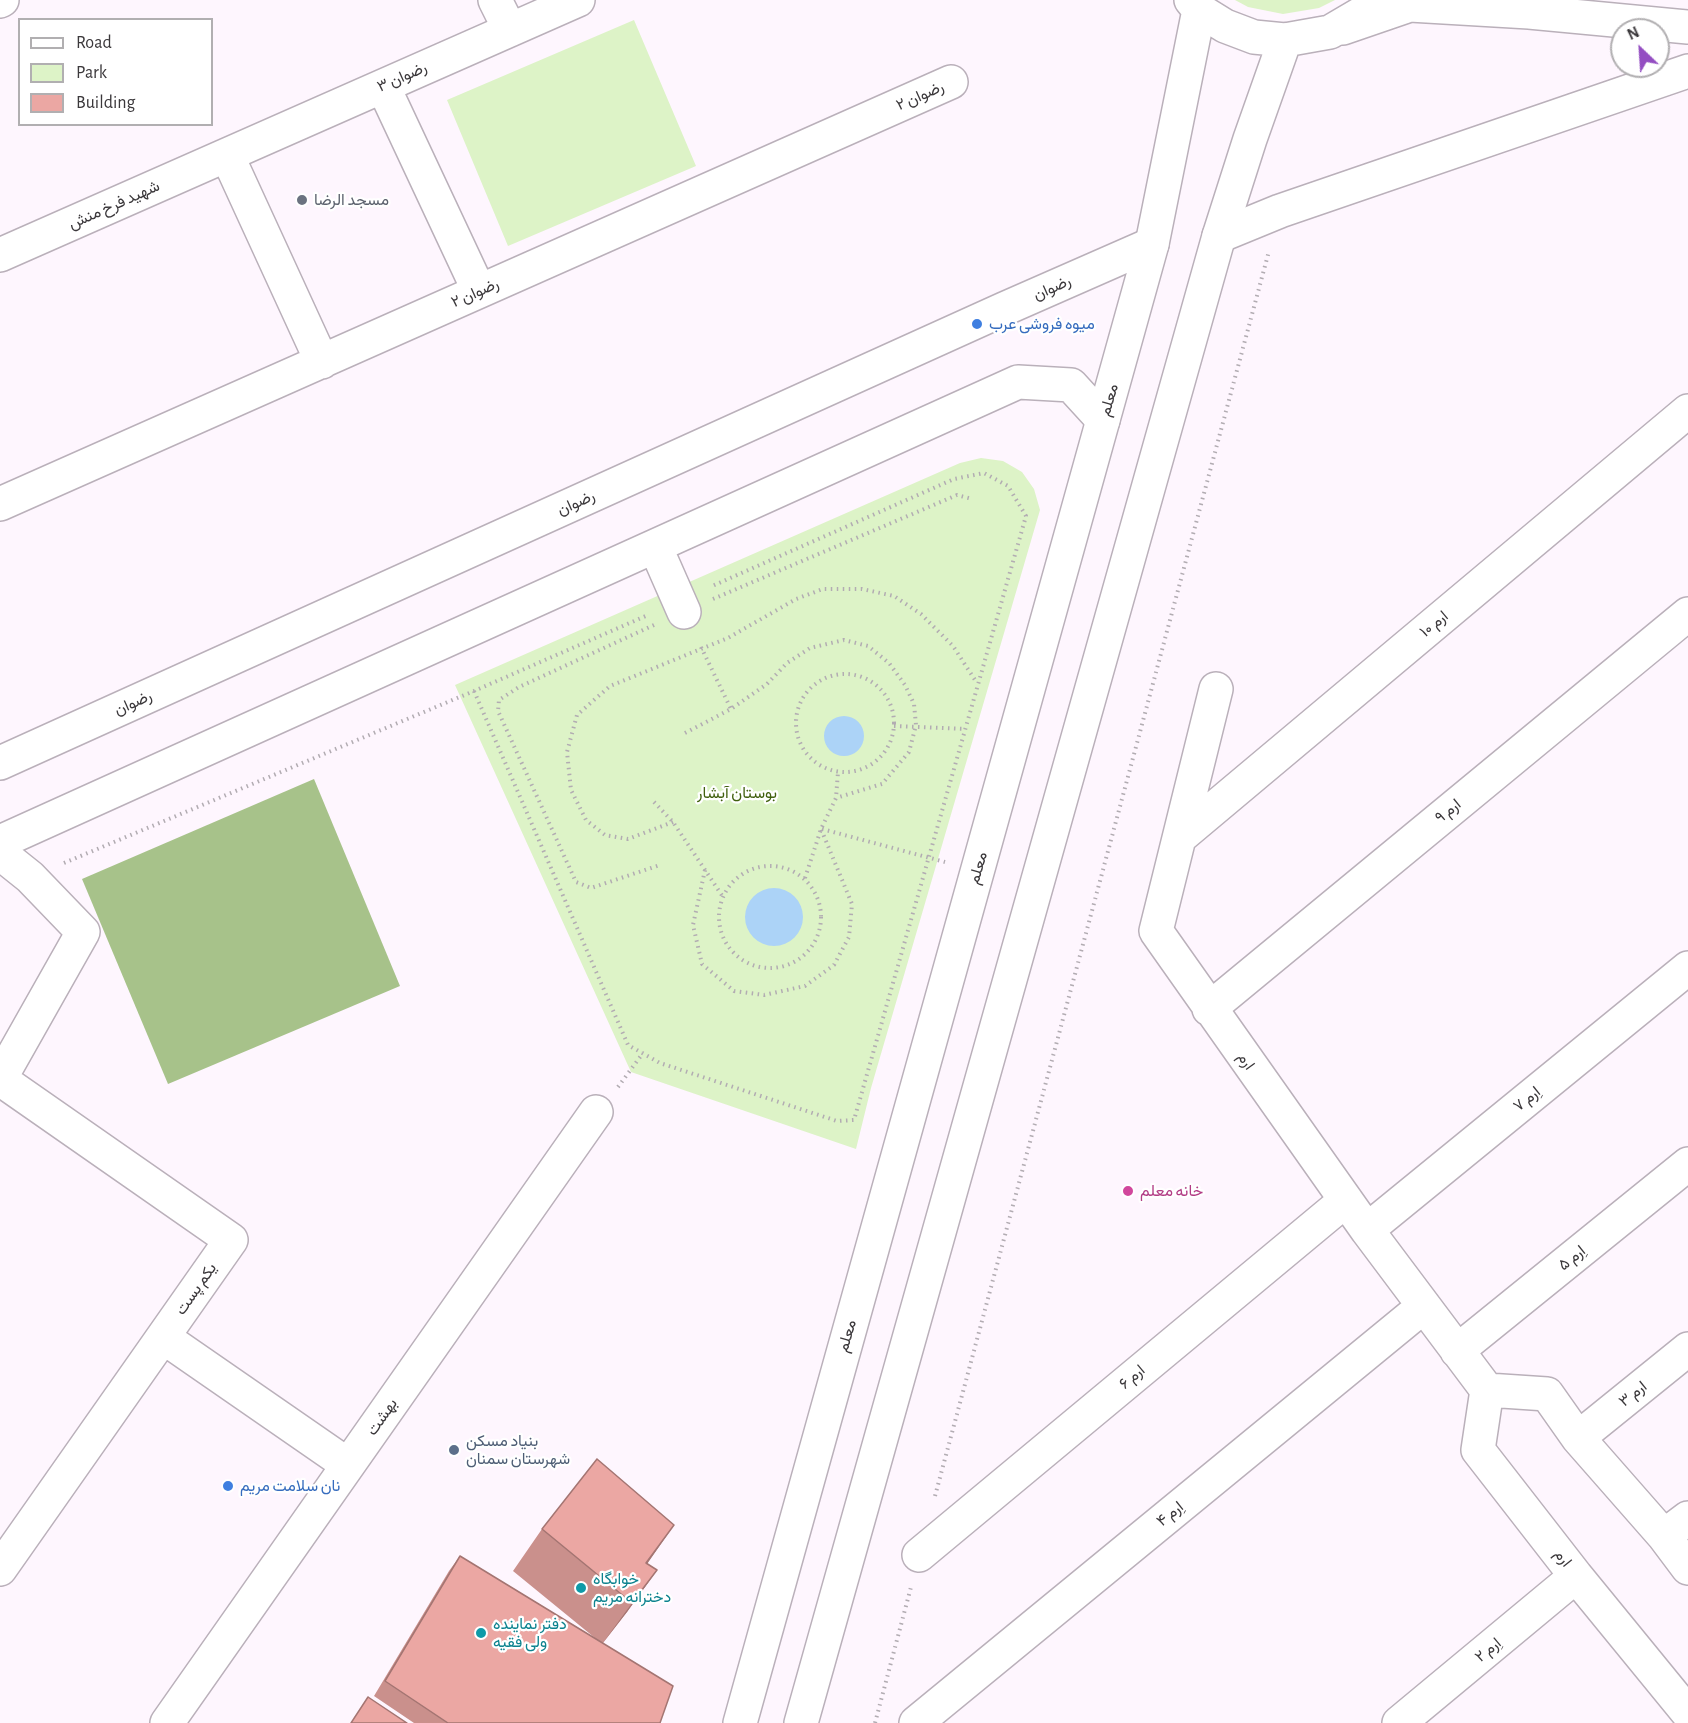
<!DOCTYPE html>
<meta charset="utf-8">
<style>
body{margin:0}
#map{position:relative;width:1688px;height:1723px;overflow:hidden;background:#fef6fe;font-family:"Alegreya Sans",sans-serif}
canvas{display:block}
.legend{position:absolute;left:18px;top:18px;width:195px;height:108px;box-sizing:border-box;background:#fff;border:2px solid #b1afb1;margin:0;padding:8px 10px;list-style:none;font-size:18px;color:#3b383b}
.legend li{display:flex;align-items:center;gap:12px;height:30px}
.legend b{width:30px;border:2px solid #b1afb1}
.north{position:absolute;left:1610px;top:18px;width:60px;height:60px;box-sizing:border-box;background:#fff;border:2px solid #b1afb1;border-radius:50%;rotate:335deg;font-size:16px;font-weight:700;line-height:24px;text-align:center;color:#3b383b}
.north::after{content:'';display:block;margin:auto;width:21px;height:27px;background:#944ec2;clip-path:polygon(50% 0,100% 100%,50% 72%,0 100%)}
</style>
<div id="map">
<canvas width="1688" height="1723"></canvas>
<ul class="legend">
<li><b style="height:8px;background:#fff"></b>Road</li>
<li><b style="height:16px;background:#ddf3c7"></b>Park</li>
<li><b style="height:16px;background:#eba7a3"></b>Building</li>
</ul>
<div class="north">N</div>
</div>
<script>
const g = document.querySelector('canvas').getContext('2d');
g.lineJoin = 'round';
function fill(path, color) {
  g.fillStyle = color;
  g.fill(path, 'evenodd');
}
function toPath(rows) {
  const path = new Path2D();
  for (const r of rows) {
    if (r.length === 3) {
      path.moveTo(r[0] + r[2], r[1]);
      path.arc(r[0], r[1], r[2], 0, 2 * Math.PI);
      continue;
    }
    path.moveTo(r[0], r[1]);
    for (let i = 2; i < r.length; i += 2) path.lineTo(r[i], r[i + 1]);
  }
  return path;
}
function strokePath(path, color, width, dash) {
  g.strokeStyle = color;
  g.lineWidth = width;
  g.lineCap = dash ? 'butt' : 'round';
  g.setLineDash(dash || []);
  g.stroke(path);
}
function write(font, color, halo, rows, align = 'center') {
  g.font = font + ' "Alegreya Sans",Vazirmatn,sans-serif';
  g.lineWidth = 4.5;
  g.setLineDash([]);
  g.textBaseline = 'middle';
  g.strokeStyle = halo;
  g.fillStyle = color;
  for (const [text, x, y, turn = 0] of rows) {
    g.save();
    g.translate(x, y);
    g.rotate((+turn || 0) * Math.PI / 180);
    g.textAlign = isNaN(turn) ? turn : align;
    if (halo) g.strokeText(text, 0, 0);
    g.fillText(text, 0, 0);
    g.restore();
  }
}
const green = toPath([
 [1235,0,1335,0,1319,8,1283,14,1248,7],
 [634,20,696,166,508,246,447,100],
 [981,458,1003,461,1022,472,1034,489,1040,510,871,1088,856,1149,631,1072,455,685,960,463]
]);
const forest = toPath([
 [314,779,400,986,168,1084,82,879]
]);
const water = toPath([
 [844,736,20],
 [774,917,29]
]);
const path = toPath([
 [713,599,957,495,972,499],
 [654,625,519,687,499,700,498,711,576,882,591,888,660,865],
 [701,647,731,709],
 [845,723,49],
 [474,691,628,1045,660,1063,837,1121,854,1120,1026,516,1008,486,984,473,954,479,710,587],
 [894,726,965,729],
 [685,733,731,709,767,684,787,663,810,648,844,640,868,646,889,663,905,685,914,704,916,725,909,752,882,784,836,798],
 [654,802,673,822,723,897],
 [673,822,628,839,605,835,586,820,571,790,567,752,577,715,610,686,728,638,796,599,823,589,862,589,894,596,921,614,953,646,977,683],
 [822,829,945,862],
 [64,863,474,691,648,615],
 [770,917,51],
 [705,870,693,925,702,964,734,991,764,995,805,986,834,965,849,937,852,904,821,829],
 [805,878,821,829,836,798,838,772],
 [618,1087,643,1053],
 [935,1496,1269,251],
 [875,1723,911,1587]
]);
const minor = toPath([
 [495,0,510,30],
 [0,1,2,0],
 [1343,28,1410,5,1529,12,1688,27],
 [383,86,479,291],
 [227,155,322,362],
 [1219,236,1280,211,1688,71],
 [0,255,578,0],
 [0,504,951,82],
 [655,546,684,612],
 [1216,689,1156,931,1367,1230,1487,1390],
 [0,763,1004,309,1152,244],
 [1180,837,1688,411],
 [0,842,1018,382,1071,385,1103,420],
 [0,853,30,877,83,932,0,1079],
 [1209,1009,1688,614],
 [0,1079,231,1240,0,1569],
 [1367,1230,1688,968],
 [163,1337,348,1465],
 [1457,1351,1688,1164],
 [1578,1438,1688,1349],
 [1664,1536,1688,1518],
 [919,1555,1346,1200],
 [1688,1568,1664,1536,1578,1438,1547,1394,1487,1390,1478,1450,1576,1576,1688,1713],
 [167,1723,596,1112],
 [916,1723,1424,1306],
 [1399,1723,1576,1576]
]);
const major = toPath([
 [1191,0,1199,10,1225,26,1254,37,1285,40,1330,32,1364,12,1376,0],
 [740,1723,1152,244,1199,10],
 [801,1723,1219,236,1250,139,1285,40]
]);
const wall = toPath([
 [542,1529,647,1564,657,1570,627,1612,603,1643,660,1723,414,1723,374,1696,449,1571,460,1556,595,1638,513,1571]
]);
const shadedWall = toPath([
 [674,1525,645,1567,646,1563],
 [657,1570,627,1612,602,1644,632,1603]
]);
const building = toPath([
 [597,1459,674,1525,646,1563,657,1570,632,1603,542,1529,597,1459],
 [460,1556,673,1686,660,1723,448,1723,385,1681,460,1556],
 [368,1697,407,1723,351,1723,368,1697]
]);
const markers = [
 [302,200,6,"#6b7280"],
 [977,324,6,"#3f7fe0"],
 [1128,1191,6,"#d1479c"],
 [454,1450,6,"#5c6f8a"],
 [228,1486,6,"#3f7fe0"],
 [581,1588,6,"#0f9aa8"],
 [481,1633,6,"#0f9aa8"]
];
const streetNames = [
 ["رضوان ۳",402,77,-24],
 ["رضوان ۲",920,96,-24],
 ["شهید فرخ منش",114,205,-24],
 ["رضوان",1052,288,-24],
 ["رضوان ۲",475,293,-24],
 ["معلم",1109,400,-74],
 ["رضوان",576,503,-24],
 ["ارم ۱۰",1434,624,-40],
 ["رضوان",133,703,-24],
 ["ارم ۹",1448,811,-39],
 ["معلم",978,868,-74],
 ["ارم",1246,1061,54],
 ["اِرم ۷",1527,1099,-39],
 ["اِرم ۵",1572,1258,-39],
 ["یکم پست",196,1289,-55],
 ["معلم",847,1336,-74],
 ["ارم ۶",1132,1377,-40],
 ["ارم ۳",1633,1394,-39],
 ["بهشت",382,1417,-55],
 ["اِرم ۴",1170,1514,-39],
 ["ارم",1563,1558,52],
 ["اِرم ۲",1488,1650,-40]
];
const worshipNames = [
 ["مسجد الرضا",314,200]
];
const shopNames = [
 ["میوه فروشی عرب",989,324],
 ["نان سلامت مریم",240,1486]
];
const parkNames = [
 ["بوستان آبشار",737,793]
];
const hotelNames = [
 ["خانه معلم",1140,1191]
];
const serviceNames = [
 ["بنیاد مسکن",466,1441],
 ["شهرستان سمنان",466,1459]
];
const cultureNames = [
 ["خوابگاه",593,1579],
 ["دخترانه مریم",593,1597],
 ["دفتر نماینده",493,1624],
 ["ولی فقیه",493,1642]
];
fill(green, '#ddf3c7');
fill(forest, '#a7c28a');
fill(water, '#acd3f7');
strokePath(minor, '#bab0ba', 36);
strokePath(major, '#bab0ba', 36);
strokePath(path, '#b2acb2', 4, [1.5, 4.5]);
strokePath(minor, '#fff', 33);
strokePath(major, '#fff', 33);
fill(wall, '#ca908c');
fill(shadedWall, '#a47572');
fill(building, '#eba7a3');
strokePath(building, '#a47572', 1.5);
for (const [x, y, r, color] of markers) {
  const dot = new Path2D();
  dot.arc(x, y, r, 0, 2 * Math.PI);
  g.fillStyle = color;
  g.fill(dot);
  strokePath(dot, '#fff', 2);
}
write('16px', '#3b383b', '#fff', streetNames);
write('16px', '#5b616d', '#fff', worshipNames, 'left');
write('16px', '#366cbe', '#fff', shopNames, 'left');
write('16px', '#41600f', '#fff', parkNames);
write('16px', '#b23c85', '#fff', hotelNames, 'left');
write('16px', '#4e5e75', '#fff', serviceNames, 'left');
write('16px', '#0d838f', '#fff', cultureNames, 'left');
</script>
